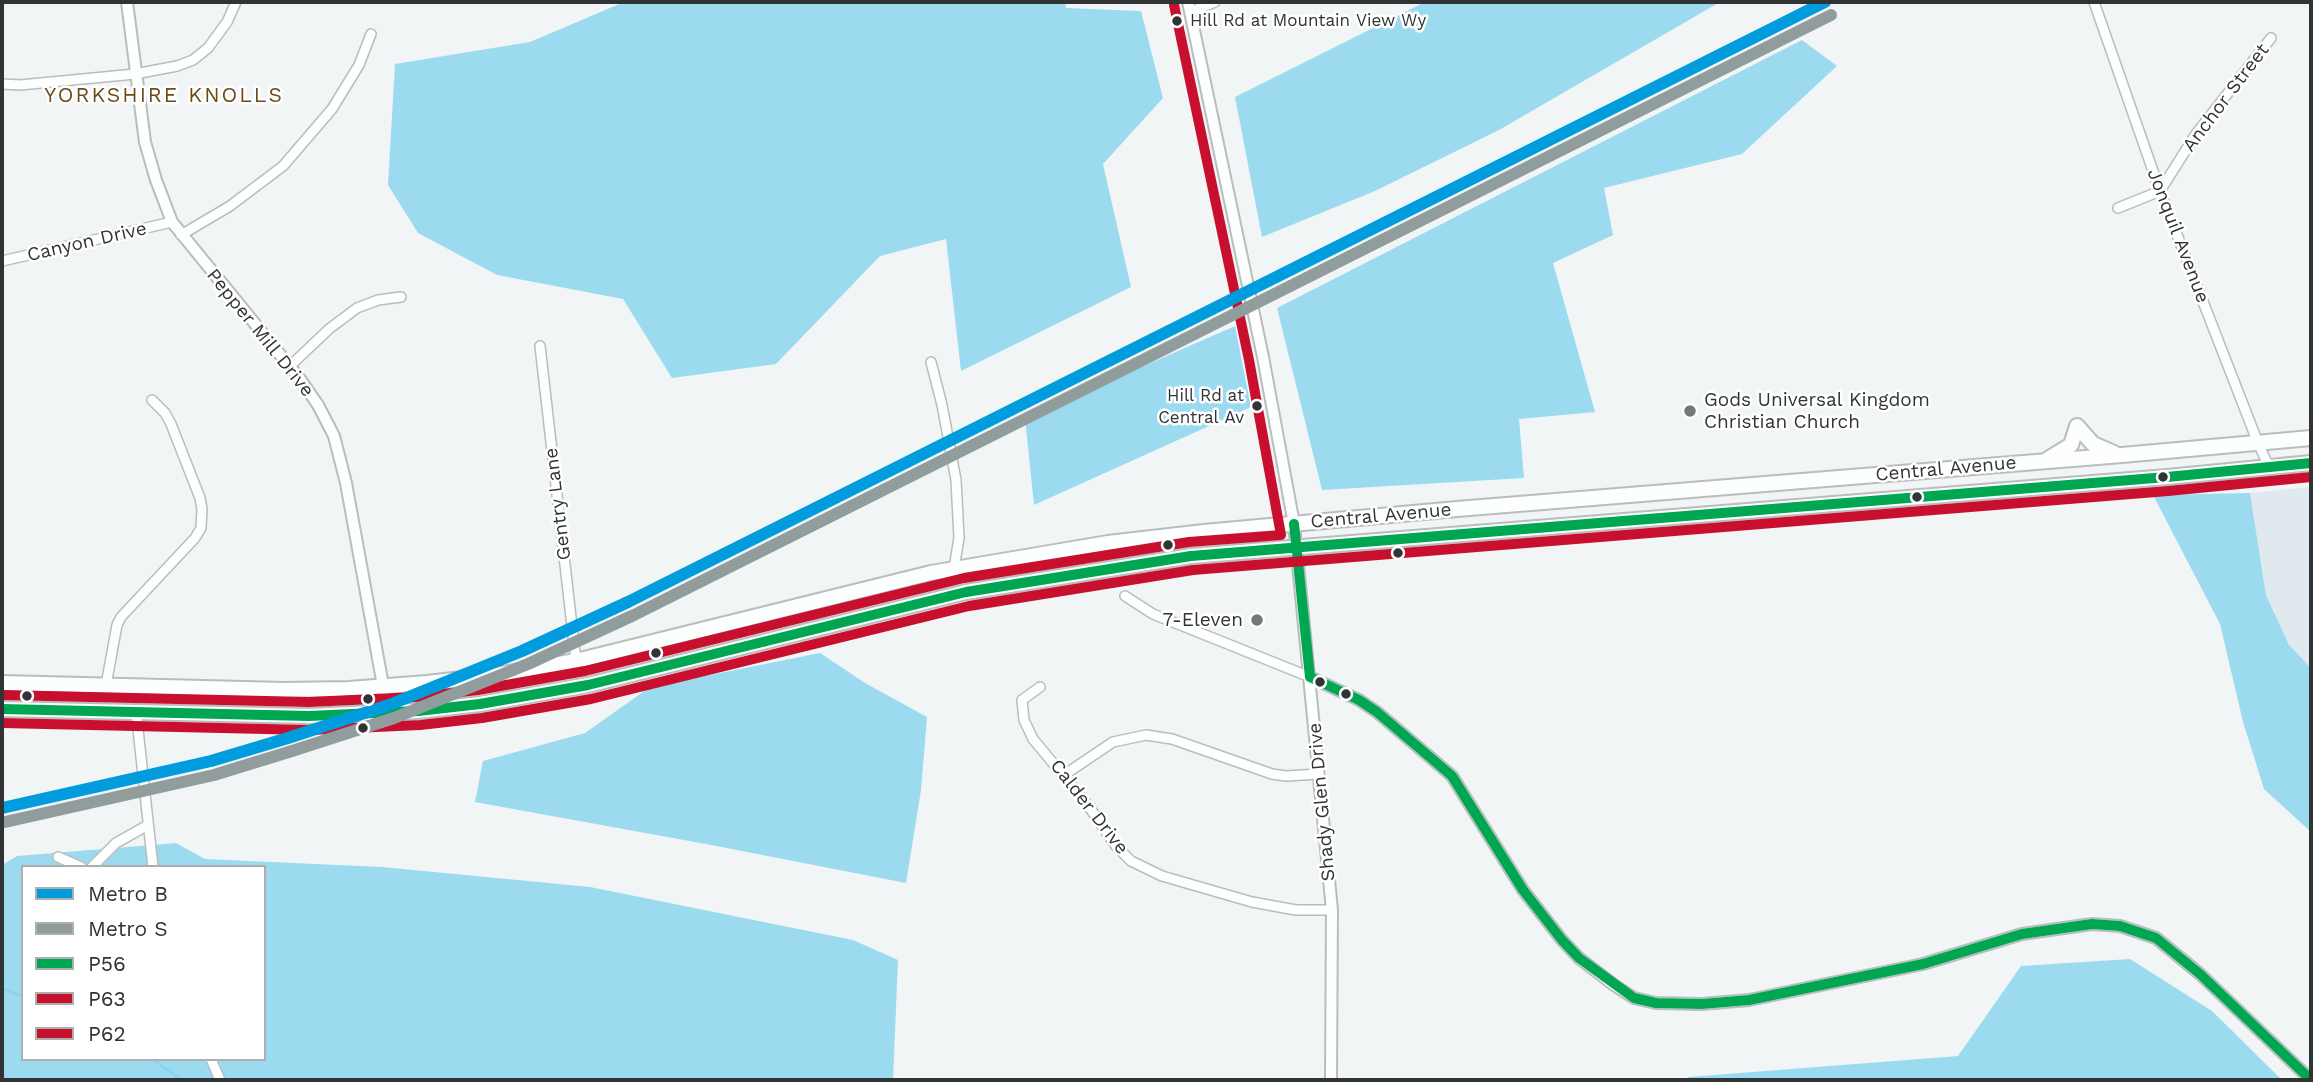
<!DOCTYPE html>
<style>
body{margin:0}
#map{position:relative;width:2313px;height:1082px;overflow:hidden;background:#f1f5f6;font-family:"Work Sans",sans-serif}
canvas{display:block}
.frame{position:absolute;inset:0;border:4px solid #313435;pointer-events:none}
.legend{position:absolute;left:21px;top:865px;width:245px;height:196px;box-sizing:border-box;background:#fff;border:2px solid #adaeae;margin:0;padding:9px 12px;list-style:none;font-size:21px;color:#313435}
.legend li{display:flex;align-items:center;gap:14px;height:35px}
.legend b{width:35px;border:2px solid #adaeae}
</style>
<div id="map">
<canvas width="2313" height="1082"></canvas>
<div class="frame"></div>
<ul class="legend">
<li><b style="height:9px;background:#009cde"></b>Metro B</li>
<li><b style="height:9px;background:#919d9d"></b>Metro S</li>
<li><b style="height:9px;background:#00a651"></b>P56</li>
<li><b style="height:9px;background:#c8102e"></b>P63</li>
<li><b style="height:9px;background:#c8102e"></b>P62</li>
</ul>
</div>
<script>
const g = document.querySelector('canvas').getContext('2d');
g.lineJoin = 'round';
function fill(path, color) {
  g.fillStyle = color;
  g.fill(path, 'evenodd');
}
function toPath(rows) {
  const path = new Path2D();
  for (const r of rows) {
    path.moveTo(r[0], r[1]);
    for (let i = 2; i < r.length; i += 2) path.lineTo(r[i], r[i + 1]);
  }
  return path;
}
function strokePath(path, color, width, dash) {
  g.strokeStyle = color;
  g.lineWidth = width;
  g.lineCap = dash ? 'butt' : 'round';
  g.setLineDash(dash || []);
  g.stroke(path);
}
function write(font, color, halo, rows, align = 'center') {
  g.font = font + ' "Work Sans",sans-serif';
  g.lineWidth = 5;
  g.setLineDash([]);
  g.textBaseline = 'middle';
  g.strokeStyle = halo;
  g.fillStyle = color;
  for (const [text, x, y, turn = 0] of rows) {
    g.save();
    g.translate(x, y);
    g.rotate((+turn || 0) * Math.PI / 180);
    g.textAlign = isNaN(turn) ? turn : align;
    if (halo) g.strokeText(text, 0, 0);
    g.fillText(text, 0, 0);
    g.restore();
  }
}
const built = toPath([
 [2311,487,2311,668,2289,645,2266,595,2250,493]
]);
const forest = toPath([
 [624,2,1065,2,1066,8,1141,11,1163,98,1103,164,1131,287,961,371,946,239,880,256,776,364,672,378,623,299,497,275,418,233,388,185,395,64,530,42],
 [1425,2,1720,2,1499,130,1375,191,1262,237,1235,97],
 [1802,40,1837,66,1742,154,1604,188,1613,235,1553,263,1595,412,1519,419,1524,478,1322,490,1277,308],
 [1235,326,1251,407,1034,505,1025,418],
 [2250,493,2266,595,2289,645,2311,668,2311,832,2264,789,2243,722,2220,624,2153,495],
 [820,653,865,683,927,717,921,790,906,883,706,844,475,802,483,761,585,733,650,687],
 [176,843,205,859,382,867,590,887,853,940,898,960,893,1080,2,1080,2,865,17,856],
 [23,867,264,867,264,1059,23,1059],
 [2130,959,2212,1011,2282,1080,1688,1080,1688,1077,1958,1056,2021,966]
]);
const stream = toPath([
 [2,988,23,997],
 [152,1059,182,1080]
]);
const minor = toPath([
 [2094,2,2160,191,2258,443,2269,467],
 [1190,12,1215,2],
 [2,84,20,85,135,74,177,66,193,60,208,48,227,22,236,2],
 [2118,208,2160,191,2196,134,2271,38],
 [181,235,230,206,283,166,332,109,359,65,371,34],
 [2,261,172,222],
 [540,346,576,661],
 [931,362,942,405,956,480,959,538,954,568],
 [290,366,329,329,357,308,378,300,401,297],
 [1125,596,1153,614,1310,677],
 [106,685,117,625,121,617,195,538,201,528,202,509,200,498,171,424,165,413,152,400],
 [1040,687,1022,700,1024,720,1033,739,1087,804,1116,846,1131,861,1162,876,1252,902,1296,910,1332,910],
 [136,711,153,867],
 [1064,775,1113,742,1146,735,1172,739,1272,774,1286,776,1319,774],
 [58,857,81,867],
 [92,867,116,843,148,825],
 [211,1059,220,1080]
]);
const tertiary = toPath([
 [127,2,145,142,156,180,172,222,300,379,318,405,334,436,346,483,388,713],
 [1188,2,1263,357,1294,524,1332,910,1331,1080],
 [1310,677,1359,700,1377,712,1452,776,1523,890,1562,940,1579,958,1614,985,1634,998,1656,1003,1702,1004,1749,1000,1923,964,2022,934,2092,924,2120,926,2156,938,2200,974,2311,1080]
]);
const primary = toPath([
 [2077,426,2093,444,2114,453],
 [2048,459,2071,445,2077,426],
 [2,683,284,690,349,689,427,683,497,675,576,661,931,573,1108,543,1204,532,1457,509,2122,455,2311,438],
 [2,709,309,716,418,711,480,704,588,685,966,592,1191,556,2167,477,2311,463]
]);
const bus1 = toPath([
 [1294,524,1310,677],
 [1310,677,1359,700,1377,712,1452,776,1523,890,1562,940,1579,958,1634,998,1656,1003,1702,1004,1749,1000,1923,964,2022,934,2092,924,2120,926,2156,938,2200,974,2311,1080],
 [2,709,309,716,418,711,480,704,588,685,966,592,1191,556,2167,477,2311,463]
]);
const bus2 = toPath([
 [2,723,309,730,420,725,482,718,591,699,969,606,1193,570,2168,491,2311,477]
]);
const bus3 = toPath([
 [2,695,309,702,417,697,478,690,585,671,964,578,1189,542,1281,535,1249,360,1174,5]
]);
const metro1 = toPath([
 [2,808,211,761,288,738,389,705,522,651,628,602,1825,2]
]);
const metro2 = toPath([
 [5,822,214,775,292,751,394,718,528,664,634,615,1831,15]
]);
const markers = [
 [1177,21,6,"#313435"],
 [1257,406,6,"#313435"],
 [1690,411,7,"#747879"],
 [2163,477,6,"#313435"],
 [1917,497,6,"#313435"],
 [1168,545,6,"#313435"],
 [1398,553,6,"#313435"],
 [1257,620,7,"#747879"],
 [656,653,6,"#313435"],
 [1320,682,6,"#313435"],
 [1346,694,6,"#313435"],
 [27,696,6,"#313435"],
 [368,699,6,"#313435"],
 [363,728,6,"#313435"]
];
const busNames = [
 ["Hill Rd at Mountain View Wy",1190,21],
 ["Hill Rd at",1244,396,"right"],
 ["Central Av",1244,418,"right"]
];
const streetNames = [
 ["Anchor Street",2226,98,-53],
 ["Jonquil Avenue",2178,236,69],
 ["Canyon Drive",87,242,-13],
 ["Pepper Mill Drive",260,333,51],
 ["Central Avenue",1946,469,-5],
 ["Gentry Lane",558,504,-97],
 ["Central Avenue",1381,516,-5],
 ["Shady Glen Drive",1322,802,-95],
 ["Calder Drive",1089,807,52]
];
const poiNames = [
 ["Gods Universal Kingdom",1704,400],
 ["Christian Church",1704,422],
 ["7-Eleven",1243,620,"right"]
];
const neighbourhoodNames = [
 ["YORKSHIRE KNOLLS",164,96]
];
fill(built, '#e0e9ed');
fill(forest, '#9cdbef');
strokePath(stream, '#87d6f0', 2.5);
strokePath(minor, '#b9bdbe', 12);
strokePath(tertiary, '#b9bdbe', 14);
strokePath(primary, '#b9bdbe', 18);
strokePath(minor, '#fdfefe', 9);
strokePath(tertiary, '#fdfefe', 10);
strokePath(primary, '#fdfefe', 14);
strokePath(bus1, '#00a651', 10);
strokePath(bus2, '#c8102e', 10);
strokePath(bus3, '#c8102e', 10);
strokePath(metro1, '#009cde', 12);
strokePath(metro2, '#919d9d', 12);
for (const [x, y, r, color] of markers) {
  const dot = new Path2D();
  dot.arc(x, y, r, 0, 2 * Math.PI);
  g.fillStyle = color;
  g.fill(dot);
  strokePath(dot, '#fff', 2.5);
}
write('17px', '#313435', '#fff', busNames, 'left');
write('19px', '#313435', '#fff', streetNames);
write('19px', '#313435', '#fff', poiNames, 'left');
g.letterSpacing = '2px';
write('21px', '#6e4b19', '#fff', neighbourhoodNames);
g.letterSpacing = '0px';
</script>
